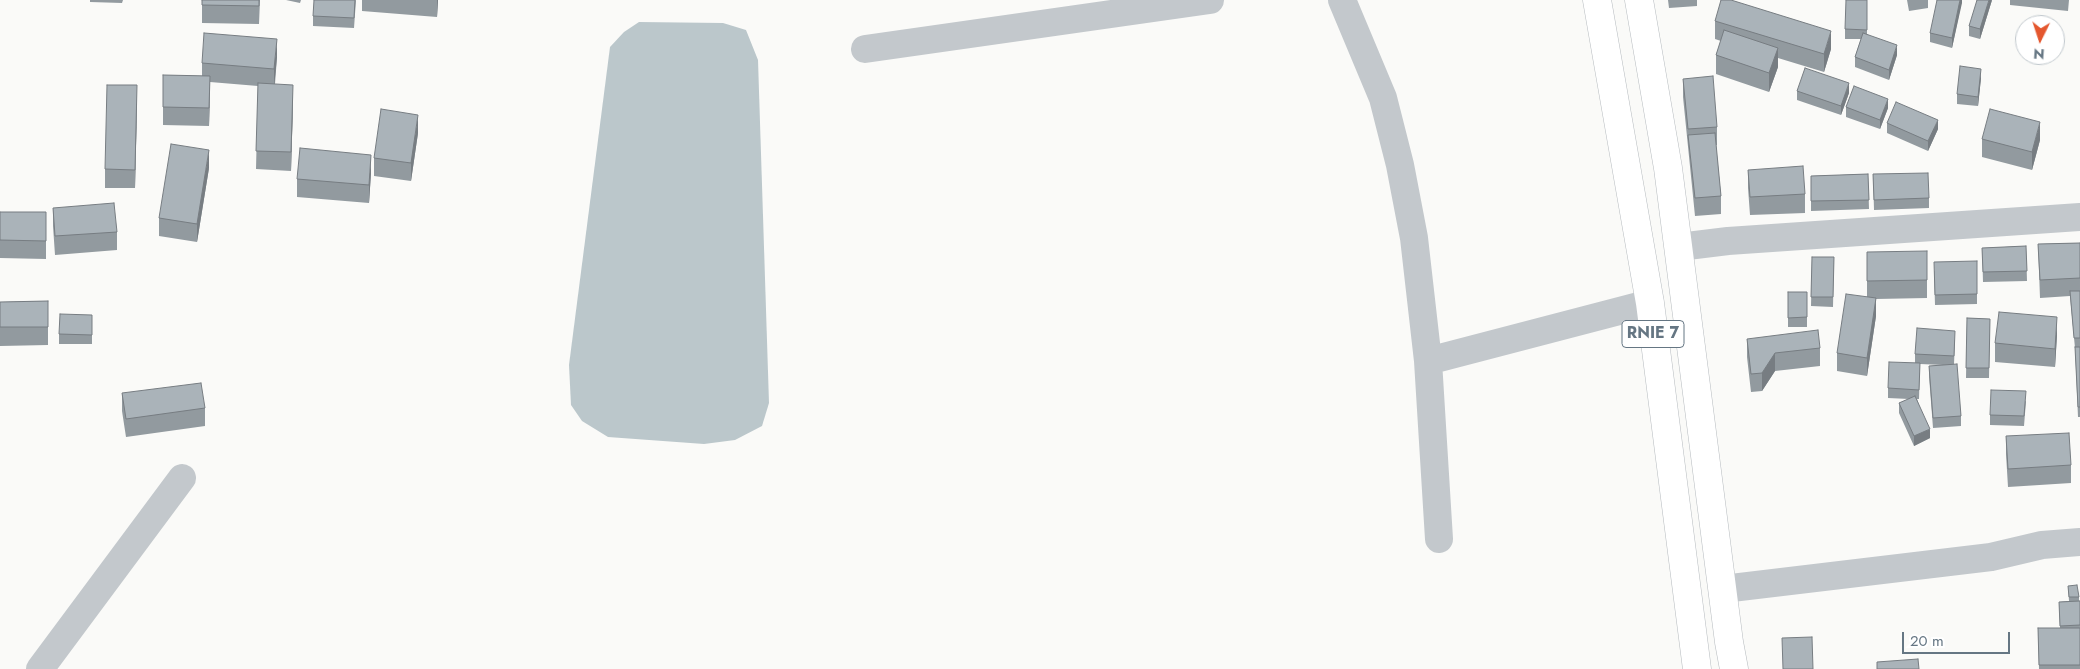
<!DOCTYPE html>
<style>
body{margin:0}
#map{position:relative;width:2080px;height:669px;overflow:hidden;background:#fafaf8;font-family:Jost,sans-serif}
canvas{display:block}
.north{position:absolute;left:2015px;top:15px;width:50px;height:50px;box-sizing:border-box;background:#fff;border:1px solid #c1c8cd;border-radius:50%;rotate:184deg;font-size:14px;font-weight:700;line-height:20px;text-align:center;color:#657683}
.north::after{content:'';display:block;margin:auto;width:18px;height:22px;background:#e4572e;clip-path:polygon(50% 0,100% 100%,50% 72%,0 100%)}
.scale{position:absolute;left:1902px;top:632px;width:108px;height:22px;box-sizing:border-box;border:2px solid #657683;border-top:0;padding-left:6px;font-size:15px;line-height:18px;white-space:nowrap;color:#657683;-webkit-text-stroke:4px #fff;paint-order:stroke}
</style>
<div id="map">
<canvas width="2080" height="669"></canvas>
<div class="north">N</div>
<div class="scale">20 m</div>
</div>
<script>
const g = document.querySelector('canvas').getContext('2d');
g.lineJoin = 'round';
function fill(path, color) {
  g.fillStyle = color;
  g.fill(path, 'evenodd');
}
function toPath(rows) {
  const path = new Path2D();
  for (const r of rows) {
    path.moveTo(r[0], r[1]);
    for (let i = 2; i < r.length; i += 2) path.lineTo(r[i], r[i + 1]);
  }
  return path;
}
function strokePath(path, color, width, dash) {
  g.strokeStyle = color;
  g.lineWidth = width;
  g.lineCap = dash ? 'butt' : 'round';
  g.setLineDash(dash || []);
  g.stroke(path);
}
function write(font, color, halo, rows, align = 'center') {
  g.font = font + ' Jost,sans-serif';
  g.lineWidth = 5;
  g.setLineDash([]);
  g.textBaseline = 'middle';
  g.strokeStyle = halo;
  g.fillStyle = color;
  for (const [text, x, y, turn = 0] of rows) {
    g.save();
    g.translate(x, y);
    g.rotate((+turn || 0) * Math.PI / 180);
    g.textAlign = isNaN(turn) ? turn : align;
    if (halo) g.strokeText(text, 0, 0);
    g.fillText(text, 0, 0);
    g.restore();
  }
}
const water = toPath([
 [639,22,723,23,746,30,758,60,769,403,762,426,735,440,704,444,608,437,582,421,571,405,569,365,610,47,624,32]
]);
const minor = toPath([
 [1342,0,1383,98,1400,165,1414,238,1428,361,1439,539],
 [865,49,1210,0],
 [1679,247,1728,241,2080,217],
 [1428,361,1650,303],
 [1723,589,1991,557,2042,545,2080,542],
 [40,669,182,478]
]);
const major = toPath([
 [1597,0,1650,303,1697,669],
 [1639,0,1668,168,1729,642,1734,669]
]);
const wall = toPath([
 [90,0,123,0,122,3,90,2],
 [202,0,260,0,259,24,202,23],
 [286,0,301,0,300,3],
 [356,0,354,28,313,26,313,16],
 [362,0,438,0,437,17,362,11],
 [1668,0,1697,0,1697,6,1669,8],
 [1867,0,1867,34,1897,55,1889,80,1855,67,1855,57,1861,39,1845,39,1845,29],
 [1907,0,1928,0,1928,8,1909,11],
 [1962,0,1952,48,1930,42,1930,33],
 [1992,0,1980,39,1969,36,1969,26],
 [2010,0,2069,0,2068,11,2010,5],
 [1715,21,1831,49,1824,72,1778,58,1778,67,1769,92,1716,74,1716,55,1721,41,1715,39],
 [277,57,275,84,293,103,291,171,256,169,258,86,210,82,209,126,163,125,163,75,202,76,202,63],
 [1981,78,1978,106,1957,104,1957,94],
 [1683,79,1717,127,1717,145,1716,145,1721,196,1721,214,1695,216,1683,97],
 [1797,91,1849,93,1841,115,1797,100],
 [137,103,135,188,105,188,105,169],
 [1846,107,1888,108,1880,129,1846,117],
 [1887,123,1938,129,1928,151,1887,133],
 [418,133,411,181,374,176,374,158],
 [1982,139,2040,140,2032,170,1982,157],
 [209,168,197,242,159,236,159,218],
 [1748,170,1805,194,1805,213,1750,215,1748,188],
 [371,173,369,203,297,197,297,179],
 [1868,174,1869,209,1811,211,1811,176],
 [1873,174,1929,198,1929,208,1874,210],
 [53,208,117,232,117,250,55,255,53,226],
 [0,212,46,212,46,259,0,258],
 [2080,243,2080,417,2078,417,2075,348,2070,296,2040,298,2038,244],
 [2026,246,2027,281,1983,282,1982,248],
 [1867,252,1927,280,1927,298,1876,299,1876,316,1867,376,1837,371,1837,353,1867,297],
 [1812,257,1834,257,1833,307,1811,306],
 [1977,261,1977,304,1935,305,1934,271],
 [1788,292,1807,292,1807,327,1788,327],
 [48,301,48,345,0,346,0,302],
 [1967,318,1990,319,1989,378,1966,378],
 [92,325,92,344,59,344,59,334],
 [2057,335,2055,367,1995,362,1995,343],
 [1747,339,1820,348,1820,366,1775,371,1762,391,1751,392,1747,357],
 [1955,340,1954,364,1961,416,1961,426,1933,428,1929,376,1929,366,1943,365,1920,364,1919,399,1917,399,1930,438,1914,446,1899,413,1899,403,1909,399,1888,398,1888,388,1915,363,1915,354],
 [122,393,205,408,205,426,126,437,122,411],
 [2026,401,2024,426,1990,425,1990,415],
 [2006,436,2071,465,2071,483,2008,487,2006,454],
 [2068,586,2079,597,2079,601,2080,601,2080,669,2039,669,2038,628,2060,628,2059,602,2069,601]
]);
const shadedWall = toPath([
 [437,0,438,0,437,17],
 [1960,0,1962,0,1962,3,1952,48,1952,38],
 [1989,0,1992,0,1980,39,1980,29],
 [1831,31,1831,49,1824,72,1824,54],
 [277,39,277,57,274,88,274,69],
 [1897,45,1897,55,1889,80,1889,70],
 [1778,48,1778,67,1769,92,1769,73],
 [1981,69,1981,78,1978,106,1978,97],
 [210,76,210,94,209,126,209,108],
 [1849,83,1849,93,1841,115,1841,106],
 [137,85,137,103,135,188,135,170],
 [293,85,293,103,291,171,291,152],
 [1888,99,1888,108,1880,129,1880,120],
 [418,115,418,133,411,181,411,163],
 [1938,120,1938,129,1928,151,1928,141],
 [2040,122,2040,140,2032,170,2032,152],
 [209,150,209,168,197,242,197,224],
 [371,155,371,173,369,203,369,185],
 [1876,298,1876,316,1867,376,1867,358],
 [2057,317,2057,335,2055,367,2055,349],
 [1775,353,1775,371,1762,391,1762,373],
 [1930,429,1930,438,1914,446,1914,436]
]);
const building = toPath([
 [202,0,259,0,259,6,202,5,202,0],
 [314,0,355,0,354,18,313,16,314,0],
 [1721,0,1731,0,1831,31,1824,54,1715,21,1721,0],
 [1846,0,1867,0,1867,30,1845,29,1846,0],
 [1937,0,1960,0,1952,38,1930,33,1937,0],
 [1977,0,1989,0,1980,29,1969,26,1977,0],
 [1724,30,1778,48,1769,73,1716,55,1724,30],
 [204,33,277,39,274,69,202,63,204,33],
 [1863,33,1897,45,1889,70,1855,57,1863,33],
 [1960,66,1981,69,1978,97,1957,94,1960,66],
 [1805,68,1849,83,1841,106,1797,91,1805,68],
 [163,75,210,76,209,108,163,107,163,75],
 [1713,76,1717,127,1688,129,1683,79,1713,76],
 [258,83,293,85,291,152,256,151,258,83],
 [107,85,137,85,135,170,105,169,107,85],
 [1854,86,1888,99,1880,120,1846,107,1854,86],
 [1896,102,1938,120,1928,141,1887,123,1896,102],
 [381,109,418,115,411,163,374,158,381,109],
 [1990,109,2040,122,2032,152,1982,139,1990,109],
 [1715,133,1721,196,1695,198,1688,135,1715,133],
 [171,144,209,150,197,224,159,218,171,144],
 [300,148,371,155,369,185,297,179,300,148],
 [1803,166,1805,194,1750,197,1748,170,1803,166],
 [1928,173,1929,198,1874,200,1873,174,1928,173],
 [1868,174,1869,200,1811,201,1811,176,1868,174],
 [114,203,117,232,55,236,53,208,114,203],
 [0,212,46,212,46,241,0,240,0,212],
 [2080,243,2080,278,2040,280,2038,244,2080,243],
 [2026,246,2027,271,1983,272,1982,248,2026,246],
 [1927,251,1927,280,1867,281,1867,252,1927,251],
 [1812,257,1834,257,1833,297,1811,297,1812,257],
 [1977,261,1977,294,1935,295,1934,262,1977,261],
 [2070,291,2080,291,2080,338,2074,338,2070,291],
 [1788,292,1807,292,1807,317,1788,318,1788,292],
 [1846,294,1876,298,1867,358,1837,353,1846,294],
 [48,301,48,327,0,327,0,302,48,301],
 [1999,312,2057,317,2055,349,1995,343,1999,312],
 [60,314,92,315,92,335,59,334,60,314],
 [1967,318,1990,319,1989,368,1966,368,1967,318],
 [1917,328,1955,331,1954,356,1915,354,1917,328],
 [1818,330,1820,348,1775,353,1762,373,1751,374,1747,339,1818,330],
 [2075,347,2080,347,2080,407,2078,407,2075,347],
 [1889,362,1920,363,1919,390,1888,388,1889,362],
 [1957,364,1961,416,1933,418,1929,366,1957,364],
 [201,383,205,408,126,419,122,393,201,383],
 [1991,390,2026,391,2024,416,1990,415,1991,390],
 [1915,396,1930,429,1914,436,1899,403,1915,396],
 [2069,433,2071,465,2008,469,2006,436,2069,433],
 [2077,585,2079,597,2069,597,2068,586,2077,585],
 [2080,601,2080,625,2060,626,2059,602,2080,601],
 [2038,628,2080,628,2080,665,2039,665,2038,628],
 [1812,637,1813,669,1783,669,1782,638,1812,637],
 [1918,659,1919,669,1877,669,1877,662,1918,659]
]);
const shields = [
 [1653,334,62]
];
const shieldNames = [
 ["RNIE 7",1653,334]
];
fill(water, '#bbc7cb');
strokePath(major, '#b5babe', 29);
strokePath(minor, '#c3c8cc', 28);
strokePath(major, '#fff', 28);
fill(wall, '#929a9f');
fill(shadedWall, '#777d82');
fill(building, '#aab3b9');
strokePath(building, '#777d82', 1);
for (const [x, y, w] of shields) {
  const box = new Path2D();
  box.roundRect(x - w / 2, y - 13.5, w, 27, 4);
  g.fillStyle = '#fff';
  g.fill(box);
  strokePath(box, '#657683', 1);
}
write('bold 16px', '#657683', null, shieldNames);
</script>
